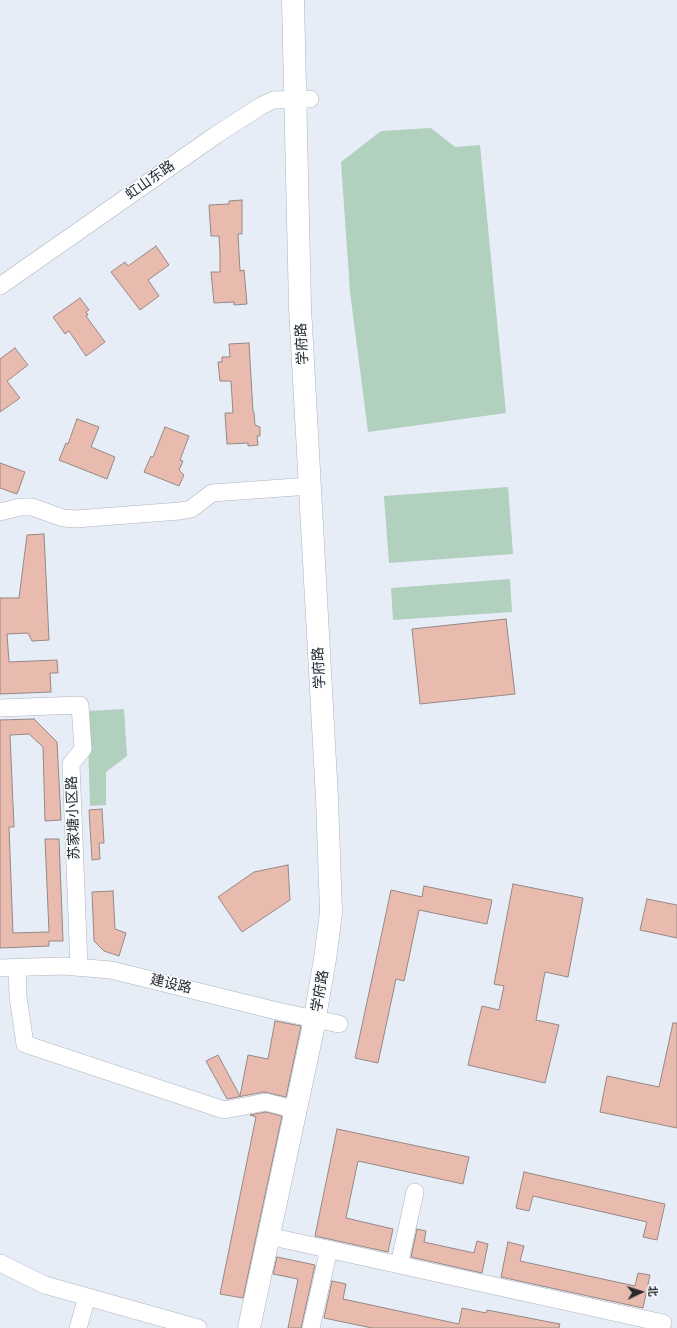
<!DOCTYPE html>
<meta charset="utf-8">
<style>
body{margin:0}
#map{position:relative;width:677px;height:1328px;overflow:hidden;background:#e7edf7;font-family:"Asap Condensed","Noto Sans SC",sans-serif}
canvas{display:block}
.north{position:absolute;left:621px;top:1272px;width:40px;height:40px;-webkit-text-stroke:3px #f7fafe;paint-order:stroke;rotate:86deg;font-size:11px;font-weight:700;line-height:16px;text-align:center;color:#27292d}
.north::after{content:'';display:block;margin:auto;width:14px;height:18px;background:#27292d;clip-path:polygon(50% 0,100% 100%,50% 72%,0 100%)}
</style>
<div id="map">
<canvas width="677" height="1328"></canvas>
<div class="north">北</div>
</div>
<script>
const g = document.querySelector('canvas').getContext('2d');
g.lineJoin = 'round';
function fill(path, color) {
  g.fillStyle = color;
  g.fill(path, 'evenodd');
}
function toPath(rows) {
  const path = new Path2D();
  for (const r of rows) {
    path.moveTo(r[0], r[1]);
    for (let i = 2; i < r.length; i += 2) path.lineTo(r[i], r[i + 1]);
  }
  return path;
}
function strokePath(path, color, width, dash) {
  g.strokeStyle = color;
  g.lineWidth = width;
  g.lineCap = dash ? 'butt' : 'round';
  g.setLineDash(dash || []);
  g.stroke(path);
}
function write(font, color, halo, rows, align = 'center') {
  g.font = font + ' "Asap Condensed","Noto Sans SC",sans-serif';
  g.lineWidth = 3;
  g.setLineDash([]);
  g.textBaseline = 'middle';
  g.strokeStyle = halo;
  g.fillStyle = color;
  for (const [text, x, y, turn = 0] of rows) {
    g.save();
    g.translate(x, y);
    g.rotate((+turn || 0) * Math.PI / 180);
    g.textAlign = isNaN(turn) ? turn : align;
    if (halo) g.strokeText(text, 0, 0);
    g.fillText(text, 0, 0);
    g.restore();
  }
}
const green = toPath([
 [431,128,455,147,480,145,506,413,368,432,350,292,341,162,381,131],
 [508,487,513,554,389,563,384,496],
 [510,579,512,612,393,620,391,588],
 [124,709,127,756,106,772,106,805,90,806,87,711]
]);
const building = toPath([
 [242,200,242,234,238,234,240,271,244,270,247,304,234,305,234,302,214,303,211,272,220,272,220,254,219,236,211,236,209,205,229,204,229,201,242,200],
 [156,246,169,265,148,280,159,296,140,310,111,272,125,262,128,266,156,246],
 [80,298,89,310,86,312,88,315,86,316,105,342,86,356,69,331,65,334,53,317,80,298],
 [249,343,253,412,254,412,255,425,260,427,260,436,257,436,258,445,248,446,248,443,227,444,225,413,233,413,231,381,220,381,218,362,222,362,222,357,230,357,229,344,249,343],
 [15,348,28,365,7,381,20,398,0,412,0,359,15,348],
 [77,419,99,427,91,447,115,457,107,479,59,460,66,443,68,444,77,419],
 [165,427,189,436,180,460,183,461,179,470,184,475,179,486,144,472,151,456,153,457,165,427],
 [0,463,25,472,17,494,0,488,0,463],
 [44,534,49,640,32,641,28,633,7,634,9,662,57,660,58,673,50,673,51,692,0,694,0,598,19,598,27,535,44,534],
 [506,619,515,694,420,704,412,629,506,619],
 [34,719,57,742,61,820,45,821,43,747,29,734,10,735,14,827,9,827,13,933,49,932,45,839,59,839,63,941,49,941,49,946,0,948,0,720,34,719],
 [102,809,104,843,99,843,100,859,92,860,89,810,102,809],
 [288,865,290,900,242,932,218,897,254,872,288,865],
 [513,884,583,898,568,977,545,972,536,1020,559,1025,545,1083,468,1065,482,1006,499,1010,504,986,494,984,513,884],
 [424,886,492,900,487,924,419,910,404,981,396,979,378,1063,355,1058,391,890,422,897,424,886],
 [113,891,115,929,126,933,119,956,104,951,94,941,92,892,113,891],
 [647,899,677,905,677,938,640,930,647,899],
 [275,1021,301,1026,286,1097,264,1092,227,1099,206,1061,218,1055,240,1096,248,1055,268,1059,275,1021],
 [673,1023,677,1023,677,1128,600,1112,607,1076,659,1087,673,1023],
 [266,1112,282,1116,243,1298,220,1294,256,1117,250,1115,266,1112],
 [337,1129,469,1157,463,1184,358,1161,346,1218,393,1229,388,1252,315,1236,337,1129],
 [524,1172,665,1204,657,1240,643,1237,647,1222,533,1196,529,1211,516,1208,524,1172],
 [417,1229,426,1231,424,1242,474,1253,477,1241,488,1244,482,1273,411,1257,417,1229],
 [508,1242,524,1246,520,1261,635,1286,638,1273,650,1275,643,1308,501,1277,508,1242],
 [277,1257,315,1265,301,1328,288,1328,298,1279,273,1274,277,1257],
 [332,1281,346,1284,343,1299,459,1324,462,1308,486,1313,487,1310,560,1324,559,1328,372,1328,324,1318,332,1281]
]);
const minor = toPath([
 [0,286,216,135,261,106,273,100,310,99],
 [0,512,20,507,32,507,63,518,75,519,180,511,191,509,212,493,310,486],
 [0,708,80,705,83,749,71,764,79,967],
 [0,968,63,966,111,970,277,1011,339,1024],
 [17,968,18,997,25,1044,224,1110,266,1102,296,1110],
 [282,1239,663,1323],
 [0,1263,45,1285,198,1328],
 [399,1265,415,1192],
 [78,1328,87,1297],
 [311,1328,329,1249]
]);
const major = toPath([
 [249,1328,312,1034,325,959,331,912,327,798,300,307,293,0]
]);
const streetNames = [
 ["虹山东路",150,180,-35],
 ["学府路",302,344,-93],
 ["学府路",319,668,-93],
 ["苏家塘小区路",73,818,-92],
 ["建设路",171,984,13],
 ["学府路",320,991,-80]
];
fill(green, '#b1d0be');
fill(building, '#e9bbae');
strokePath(building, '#958885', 1);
strokePath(minor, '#aeb4be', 18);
strokePath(major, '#aeb4be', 23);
strokePath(minor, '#fff', 17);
strokePath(major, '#fff', 22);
write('14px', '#27292d', '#f7fafe', streetNames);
</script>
